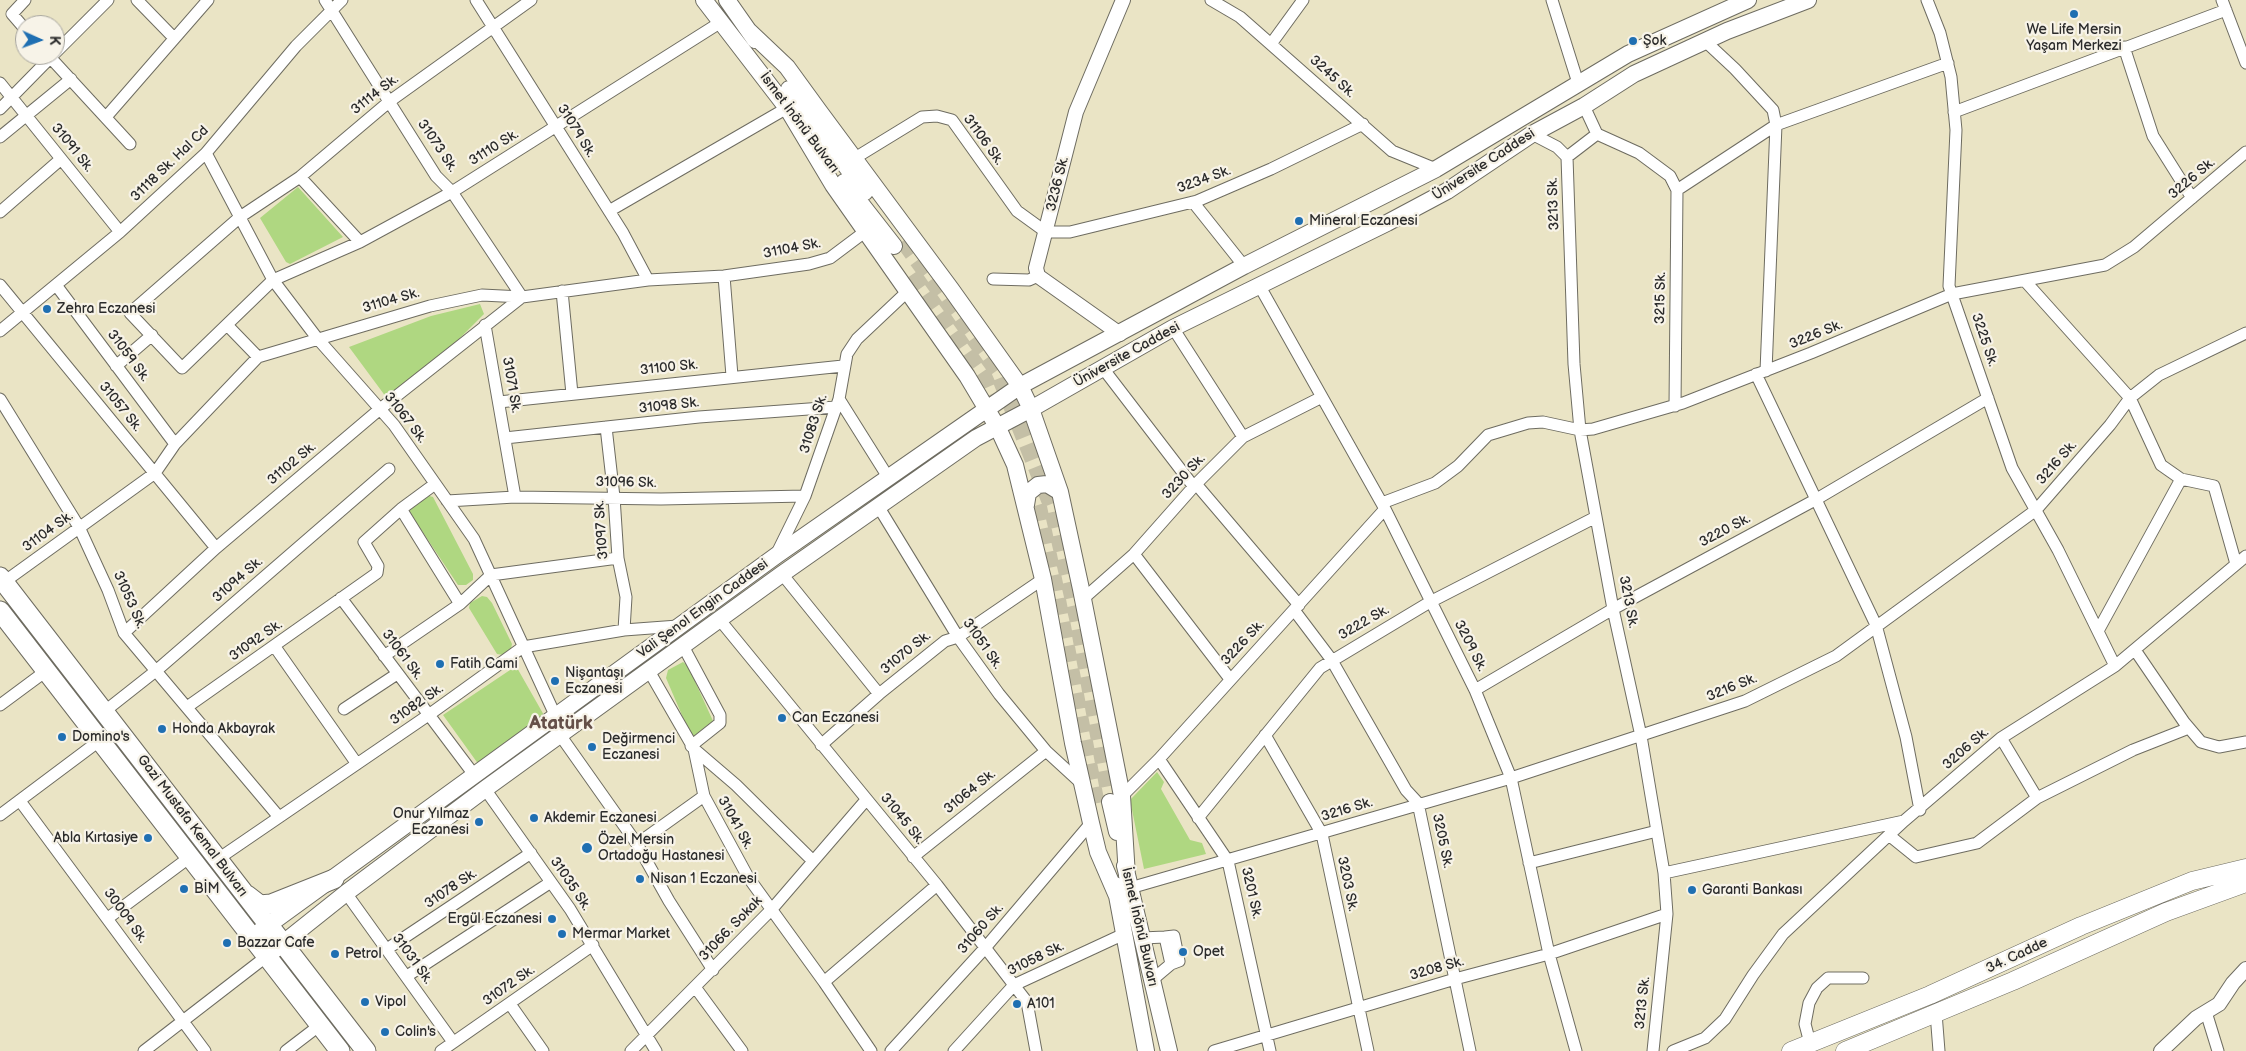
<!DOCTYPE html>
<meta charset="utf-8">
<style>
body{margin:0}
#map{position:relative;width:2246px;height:1051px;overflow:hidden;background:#eae4c5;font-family:"Balsamiq Sans",sans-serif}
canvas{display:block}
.north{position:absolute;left:15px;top:15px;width:50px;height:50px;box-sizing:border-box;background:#f7f3e8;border:1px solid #a5a39c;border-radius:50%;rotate:92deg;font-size:14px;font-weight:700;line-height:20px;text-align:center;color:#2b2b2b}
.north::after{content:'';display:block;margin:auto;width:18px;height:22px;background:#1f6fb2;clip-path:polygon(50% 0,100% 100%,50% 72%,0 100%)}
</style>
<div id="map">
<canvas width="2246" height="1051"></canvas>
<div class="north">K</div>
</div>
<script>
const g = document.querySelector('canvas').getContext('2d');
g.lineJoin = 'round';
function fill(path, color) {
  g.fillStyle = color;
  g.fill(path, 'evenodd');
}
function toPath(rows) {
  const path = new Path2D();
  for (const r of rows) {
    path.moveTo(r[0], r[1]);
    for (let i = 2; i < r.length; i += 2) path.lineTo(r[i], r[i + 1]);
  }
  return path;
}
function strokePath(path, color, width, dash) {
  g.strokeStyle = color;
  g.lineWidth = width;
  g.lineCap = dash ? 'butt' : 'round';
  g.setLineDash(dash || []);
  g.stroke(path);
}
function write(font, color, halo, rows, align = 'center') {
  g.font = font + ' "Balsamiq Sans",sans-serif';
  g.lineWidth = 4.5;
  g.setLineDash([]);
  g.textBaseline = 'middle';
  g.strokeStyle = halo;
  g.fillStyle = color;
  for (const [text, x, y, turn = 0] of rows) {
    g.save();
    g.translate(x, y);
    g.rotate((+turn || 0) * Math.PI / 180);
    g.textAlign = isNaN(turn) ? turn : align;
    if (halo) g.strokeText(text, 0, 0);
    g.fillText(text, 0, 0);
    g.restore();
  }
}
const green = toPath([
 [298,187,343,237,290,264,286,262,260,218],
 [480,304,484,314,454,344,386,397,349,347,431,316],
 [426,495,433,497,473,574,473,580,466,585,458,585,410,513,410,508],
 [482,596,487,597,492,603,512,644,511,649,503,655,497,654,469,608,470,603],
 [683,662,688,666,713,721,694,736,690,734,666,678,668,670],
 [516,666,545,717,479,765,443,715],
 [1157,772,1164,782,1161,789,1190,840,1202,843,1206,854,1144,869,1130,800]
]);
const secondaryTunnel = toPath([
 [903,241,997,371,1051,505,1077,618,1110,802],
 [913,274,984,376,1010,434],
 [1031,482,1039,507,1055,584,1097,805]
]);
const minor = toPath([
 [25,0,12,14,25,29],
 [137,0,174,38],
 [325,0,436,176,452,192,522,297],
 [476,0,623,233,648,280],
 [531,0,390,101,300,177,240,217,130,313,182,368,273,280,360,242,452,192,721,22],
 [1211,0,1240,17,1392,151,1436,169],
 [1552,0,1578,83],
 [1927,0,1940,33,1951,77,1956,130,1949,286,2012,468,2058,550,2115,666],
 [2222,0,2246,63],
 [1705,41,1735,69,1773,110,1776,125,1766,371],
 [1271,44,1303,0],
 [2124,47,2153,136,2192,198],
 [55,53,108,0],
 [48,55,130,144],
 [0,83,120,232],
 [1584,106,1597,134,1639,153,1670,176,1677,190],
 [0,109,53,55],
 [1954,112,2226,10],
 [106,117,208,0],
 [1532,134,1557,147,1567,157],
 [0,137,71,79],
 [206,153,273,280,317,338,394,425,474,539,556,717],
 [1567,157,1574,364,1580,430,1613,609,1641,736,1664,873,1667,914,1653,1051],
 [1567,157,1597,134],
 [855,158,922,117,937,116,952,120,1017,211,1046,232,1070,232,1197,201,1271,169,1363,124],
 [300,177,360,242],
 [1677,190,1776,125,1948,63],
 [1193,202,1244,266],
 [609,211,787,108],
 [0,212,61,159],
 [724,276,732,376],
 [993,279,1029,280,1038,276],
 [2025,281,2130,398,2161,465,2181,479,2098,631],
 [0,285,216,548],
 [56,285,175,444],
 [1259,285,1385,509,1475,690,1511,778,1549,954,1576,1051],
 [562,291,572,394],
 [227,325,258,357],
 [485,325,515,497],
 [1173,328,1243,437],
 [0,331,120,232,206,153,296,46,342,0],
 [116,366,152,335],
 [1102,367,1194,487],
 [1756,374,1876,625,1906,737,1920,810],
 [0,399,79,527,108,590,124,633,279,817],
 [839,399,888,477],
 [499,402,843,366],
 [1675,406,1677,190],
 [606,427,614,497,618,558,626,597,624,630],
 [505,438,699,417,836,407],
 [2181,479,2214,486,2236,564],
 [1196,484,1299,605],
 [447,501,515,497,661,499,805,496],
 [1382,503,1435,483,1458,466,1488,435,1528,423,1543,422,1580,430,1593,429,1683,403,1811,353,1952,294,2105,265,2134,247,2246,152],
 [878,506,958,637,999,694,1046,751,1082,784],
 [401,509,460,604],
 [777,553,805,496,839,399,847,354,857,339,909,290],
 [1134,554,1230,679],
 [782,574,879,694],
 [4,582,155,473,175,444,258,357,430,306,482,295,522,297,648,280,724,276,809,264,830,258,866,231],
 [341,598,475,776],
 [1083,599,1134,554,1196,484,1243,437,1322,397],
 [1294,610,1331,659,1406,790,1418,803,1470,1051],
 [719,619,937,885,1027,1002,1036,1051],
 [124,633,216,548,380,409,522,297],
 [683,646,720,715,720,723,691,746],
 [275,647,357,764],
 [2135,650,2184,722,2201,742,2219,747,2246,742],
 [384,656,460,604,491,575,618,558],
 [649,671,694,749,704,796,748,877,824,982,871,1051],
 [1475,690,1613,609,1815,500,1988,398],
 [0,705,46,671],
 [187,707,377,573,378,566,364,542,401,509,435,484],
 [344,709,397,674],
 [105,711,157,670,389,469],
 [560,735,637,844,669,901,713,970],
 [1265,735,1322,834,1368,1051],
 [821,745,879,694,945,641,958,637,1043,579],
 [694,749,736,785,813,861],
 [1159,759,1228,861,1270,1051],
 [485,789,570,909,656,1051],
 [1122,796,1159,759,1385,509],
 [2037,798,2133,750,2189,728],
 [20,801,205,1051],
 [0,815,99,741],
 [1198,818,1320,668,1430,602,1596,517],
 [1890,836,1916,857,1977,843,2037,798,2001,738],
 [637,844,704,796],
 [913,857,1046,751],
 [218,859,430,714,523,647,624,630,678,626],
 [1529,863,1657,831],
 [1664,873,1904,821,2001,738,2115,666,2246,556],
 [1130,888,1511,778,1745,701,1836,656,2036,510,2110,425,2130,398,2159,375,2246,333],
 [346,893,453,1042],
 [108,918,190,857],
 [1142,938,1165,937,1171,964],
 [387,949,531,853],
 [407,976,551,882],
 [1152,980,1171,964,1179,961,1174,936,1165,937],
 [824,982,937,885],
 [695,987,742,1051],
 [510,1004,543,1051],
 [2206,1012,2218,1051],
 [1936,1013,1939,1051],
 [1810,1043,1805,1024,1809,1003,1817,988,1828,978,1863,978],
 [144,1051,267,956],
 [286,1051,320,1025],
 [441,1051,593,945],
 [631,1051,772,909,866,800],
 [891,1051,985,948,1091,823],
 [954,1051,1014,985,1124,934],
 [1214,1051,1455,979,1549,954,1667,914],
 [1673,1051,1705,1038,1725,1019,1753,975,1783,934,1904,821]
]);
const tertiary = toPath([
 [1120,334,1038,276,1036,268,1076,112,1123,0],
 [2161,1051,2196,1018,2219,1004,2233,983,2246,969]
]);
const secondary = toPath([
 [704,0,794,117],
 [727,0,755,40],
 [749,31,787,67,819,111,951,289,1020,386,1031,409,1060,492,1081,589,1122,796,1127,876],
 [789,89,865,192],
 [787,108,833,185,967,376,998,428,1015,465,1043,579,1073,743,1091,823,1098,852,1117,896],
 [844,182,894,246],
 [1026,505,1028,493,1038,485,1047,484,1060,492],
 [1110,802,1117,832],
 [1125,866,1169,1051],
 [1115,885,1146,1051],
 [252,937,777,555,1020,386,1244,266,1436,169,1628,54,1748,0],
 [267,956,346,893,485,789,782,574,976,438,1031,409,1173,328,1387,223,1447,191,1532,134,1584,106,1634,74,1727,31,1808,0]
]);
const primary = toPath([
 [1791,1051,1930,995,2081,926,2192,881,2246,868],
 [1845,1051,2013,981,2166,912,2246,883]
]);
const trunk = toPath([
 [0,577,366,1051],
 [0,611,340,1051],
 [247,895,260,905,271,904,334,879]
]);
const markers = [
 [2074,14,5,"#1f6fb2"],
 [1633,41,5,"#1f6fb2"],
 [1299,221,5,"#1f6fb2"],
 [47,309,5,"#1f6fb2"],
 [440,664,5,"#1f6fb2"],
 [555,681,5,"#1f6fb2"],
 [782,718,5,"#1f6fb2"],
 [162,729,5,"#1f6fb2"],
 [62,737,5,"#1f6fb2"],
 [592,747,5,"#1f6fb2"],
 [534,818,5,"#1f6fb2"],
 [479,822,5,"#1f6fb2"],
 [148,838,5,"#1f6fb2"],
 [587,848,6,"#1f6fb2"],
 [640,879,5,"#1f6fb2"],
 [184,889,5,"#1f6fb2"],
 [1692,890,5,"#1f6fb2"],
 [552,919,5,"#1f6fb2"],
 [562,934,5,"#1f6fb2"],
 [227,943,5,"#1f6fb2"],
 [1183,952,5,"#1f6fb2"],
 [335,954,5,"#1f6fb2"],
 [365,1002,5,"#1f6fb2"],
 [1017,1004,5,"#1f6fb2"],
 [385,1032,5,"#1f6fb2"]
];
const poiNames = [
 ["We Life Mersin",2074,30,"center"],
 ["Yaşam Merkezi",2074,46,"center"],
 ["Şok",1643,41],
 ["Mineral Eczanesi",1309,221],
 ["Zehra Eczanesi",57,309],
 ["Fatih Cami",450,664],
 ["Nişantaşı",565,673],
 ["Eczanesi",565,689],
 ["Can Eczanesi",792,718],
 ["Honda Akbayrak",172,729],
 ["Domino's",72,737],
 ["Değirmenci",602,739],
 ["Eczanesi",602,755],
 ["Onur Yılmaz",469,814,"right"],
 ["Eczanesi",469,830,"right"],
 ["Akdemir Eczanesi",544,818],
 ["Abla Kırtasiye",138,838,"right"],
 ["Özel Mersin",598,840],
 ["Ortadoğu Hastanesi",598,856],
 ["Nisan 1 Eczanesi",650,879],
 ["BİM",194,889],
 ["Garanti Bankası",1702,890],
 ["Ergül Eczanesi",542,919,"right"],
 ["Mermar Market",572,934],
 ["Bazzar Cafe",237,943],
 ["Opet",1193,952],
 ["Petrol",345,954],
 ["Vipol",375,1002],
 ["A101",1027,1004],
 ["Colin's",395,1032]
];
const streetNames = [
 ["3245 Sk.",1332,77,42],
 ["31114 Sk.",375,95,-38],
 ["İsmet İnönü Bulvarı",799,123,53],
 ["31079 Sk.",576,131,58],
 ["31106 Sk.",983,140,54],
 ["31073 Sk.",437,146,56],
 ["31091 Sk.",72,148,51],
 ["31110 Sk.",494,148,-32],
 ["31118 Sk. Hal Cd",170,164,-44],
 ["Üniversite Caddesi",1484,165,-33],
 ["3226 Sk.",2192,179,-40],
 ["3234 Sk.",1204,180,-20],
 ["3236 Sk.",1058,184,-76],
 ["3213 Sk.",1554,204,-92],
 ["31104 Sk.",792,249,-11],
 ["3215 Sk.",1661,298,-89],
 ["31104 Sk.",391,301,-16],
 ["3226 Sk.",1816,335,-22],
 ["3225 Sk.",1984,340,71],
 ["Üniversite Caddesi",1127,355,-29],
 ["31059 Sk.",128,356,53],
 ["31100 Sk.",669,368,-6],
 ["31071 Sk.",511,385,80],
 ["31098 Sk.",669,406,-6],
 ["31057 Sk.",120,407,51],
 ["31067 Sk.",405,418,52],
 ["31083 Sk.",814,424,-72],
 ["3216 Sk.",2057,463,-49],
 ["31102 Sk.",292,464,-40],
 ["3230 Sk.",1184,477,-47],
 ["31096 Sk.",626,483,1],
 ["31097 Sk.",602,530,-94],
 ["3220 Sk.",1725,531,-28],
 ["31104 Sk.",48,532,-36],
 ["31094 Sk.",238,580,-41],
 ["31053 Sk.",129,600,66],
 ["3213 Sk.",1628,602,79],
 ["Vali Şenol Engin Caddesi",703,609,-36],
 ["3222 Sk.",1364,623,-30],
 ["31092 Sk.",256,641,-35],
 ["3226 Sk.",1243,643,-47],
 ["31051 Sk.",982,644,55],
 ["3209 Sk.",1470,646,63],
 ["31070 Sk.",906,653,-39],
 ["31061 Sk.",402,655,53],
 ["3216 Sk.",1732,688,-22],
 ["31082 Sk.",417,705,-35],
 ["3206 Sk.",1966,749,-41],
 ["31064 Sk.",970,792,-39],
 ["3216 Sk.",1347,810,-17],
 ["31045 Sk.",902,819,51],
 ["31041 Sk.",735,823,61],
 ["Gazi Mustafa Kemal Bulvarı",192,826,53],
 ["3205 Sk.",1442,841,78],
 ["31035 Sk.",570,884,56],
 ["3203 Sk.",1347,884,78],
 ["31078 Sk.",451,889,-34],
 ["3201 Sk.",1251,893,77],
 ["30009 Sk.",125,916,54],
 ["İsmet İnönü Bulvarı",1139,927,77],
 ["31066. Sokak",731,929,-46],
 ["31060 Sk.",981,929,-49],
 ["34. Cadde",2017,956,-25],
 ["31031 Sk.",412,959,54],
 ["31058 Sk.",1036,959,-26],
 ["3208 Sk.",1437,969,-16],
 ["31072 Sk.",509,986,-35],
 ["3213 Sk.",1643,1003,-84]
];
const districtNames = [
 ["Atatürk",561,724]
];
fill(green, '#afd781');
strokePath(secondaryTunnel, '#c4bfa6', 16, [16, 8]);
strokePath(minor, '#6e6c61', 13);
strokePath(tertiary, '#6e6c61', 16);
strokePath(secondary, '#6e6c61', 18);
strokePath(primary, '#6e6c61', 19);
strokePath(trunk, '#6e6c61', 21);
strokePath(minor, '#fff', 11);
strokePath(tertiary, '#fff', 14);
strokePath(secondary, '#fff', 16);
strokePath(primary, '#fff', 18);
strokePath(trunk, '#fff', 19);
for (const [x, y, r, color] of markers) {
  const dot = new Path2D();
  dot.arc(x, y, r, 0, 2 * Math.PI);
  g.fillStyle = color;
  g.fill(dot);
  strokePath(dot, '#f7f3e8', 2);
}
write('14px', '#2b2b2b', '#f7f3e8', poiNames, 'left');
write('14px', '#2b2b2b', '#f7f3e8', streetNames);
write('bold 19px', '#655049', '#f7f3e8', districtNames);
</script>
